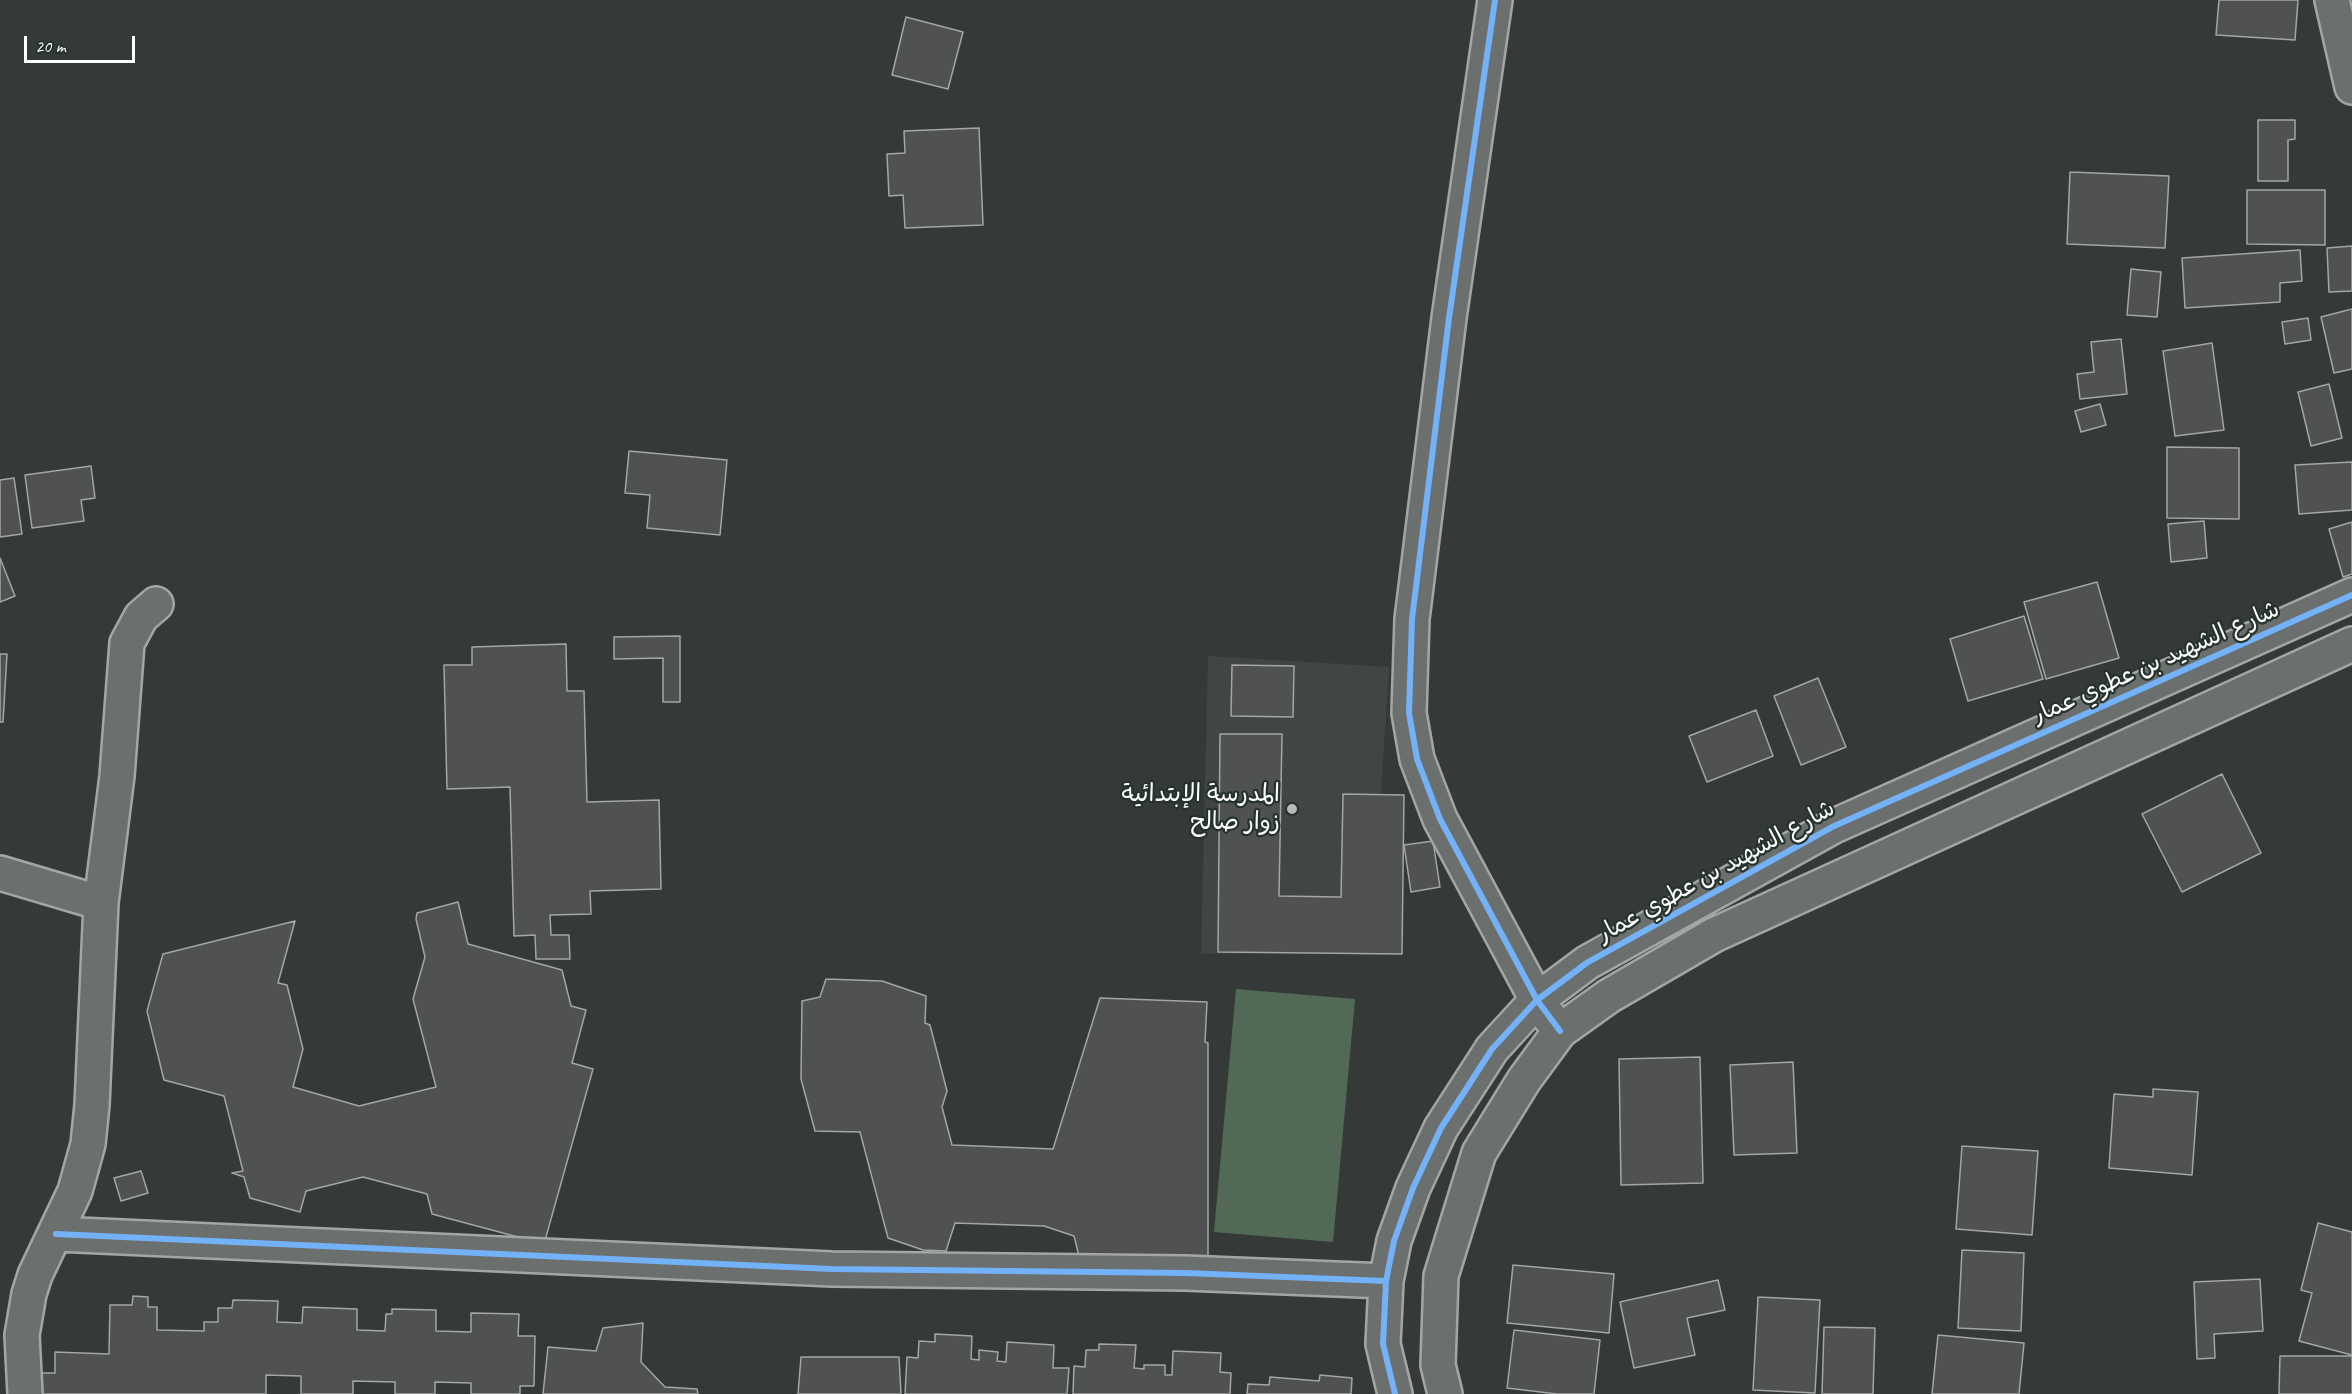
<!DOCTYPE html>
<meta charset="utf-8">
<style>
body{margin:0}
#map{position:relative;width:2352px;height:1394px;overflow:hidden;background:#353a38;font-family:Caveat,sans-serif}
canvas{display:block}
.scale{position:absolute;left:24px;top:36px;width:111px;height:27px;box-sizing:border-box;border:3px solid #fff;border-top:0;padding-left:8px;font-size:18px;line-height:21px;white-space:nowrap;color:#fff;-webkit-text-stroke:4px #26332d;paint-order:stroke}
</style>
<div id="map">
<canvas width="2352" height="1394"></canvas>
<div class="scale">20 m</div>
</div>
<script>
const g = document.querySelector('canvas').getContext('2d');
g.lineJoin = 'round';
function fill(path, color) {
  g.fillStyle = color;
  g.fill(path, 'evenodd');
}
function toPath(rows) {
  const path = new Path2D();
  for (const r of rows) {
    path.moveTo(r[0], r[1]);
    for (let i = 2; i < r.length; i += 2) path.lineTo(r[i], r[i + 1]);
  }
  return path;
}
function strokePath(path, color, width, dash) {
  g.strokeStyle = color;
  g.lineWidth = width;
  g.lineCap = dash ? 'butt' : 'round';
  g.setLineDash(dash || []);
  g.stroke(path);
}
function write(font, color, halo, rows, align = 'center') {
  g.font = font + ' Caveat,"Playpen Sans Arabic",sans-serif';
  g.lineWidth = 4.5;
  g.setLineDash([]);
  g.textBaseline = 'middle';
  g.strokeStyle = halo;
  g.fillStyle = color;
  for (const [text, x, y, turn = 0] of rows) {
    g.save();
    g.translate(x, y);
    g.rotate((+turn || 0) * Math.PI / 180);
    g.textAlign = isNaN(turn) ? turn : align;
    if (halo) g.strokeText(text, 0, 0);
    g.fillText(text, 0, 0);
    g.restore();
  }
}
const built = toPath([
 [1208,656,1389,667,1371,952,1201,954]
]);
const green = toPath([
 [1236,989,1355,999,1333,1242,1214,1232]
]);
const building = toPath([
 [2219,0,2298,0,2295,40,2216,35,2219,0],
 [906,17,963,32,948,89,892,75,906,17],
 [2258,120,2295,120,2295,139,2288,140,2288,181,2258,181,2258,120],
 [979,128,983,225,905,228,903,195,889,196,887,154,905,153,904,131,979,128],
 [2070,172,2169,176,2165,248,2067,244,2070,172],
 [2247,190,2325,190,2325,245,2247,244,2247,190],
 [2352,246,2352,291,2329,292,2327,248,2352,246],
 [2300,250,2302,281,2280,283,2280,302,2185,308,2182,258,2300,250],
 [2131,269,2161,272,2157,317,2127,315,2131,269],
 [2352,309,2352,369,2334,373,2321,317,2352,309],
 [2308,318,2311,340,2285,344,2282,322,2308,318],
 [2121,339,2127,394,2080,399,2077,374,2094,372,2091,342,2121,339],
 [2212,343,2224,430,2175,436,2163,351,2212,343],
 [2329,384,2342,438,2311,446,2298,392,2329,384],
 [2100,404,2106,425,2081,432,2075,411,2100,404],
 [2167,447,2239,448,2239,519,2167,518,2167,447],
 [629,451,727,460,720,535,647,528,650,495,625,493,629,451],
 [2352,462,2352,510,2299,514,2295,465,2352,462],
 [91,466,95,498,81,500,84,521,32,528,25,475,91,466],
 [14,478,22,534,0,537,0,480,14,478],
 [2204,521,2207,558,2171,562,2168,524,2204,521],
 [2352,522,2352,574,2343,577,2329,529,2352,522],
 [0,558,15,596,0,602,0,558],
 [2097,582,2119,658,2046,679,2024,602,2097,582],
 [2024,616,2043,679,1968,701,1950,639,2024,616],
 [680,636,680,702,663,702,663,658,614,659,614,637,680,636],
 [566,644,567,691,584,691,587,802,659,800,661,889,590,891,591,914,550,915,551,935,569,935,570,959,536,959,535,935,514,936,510,787,447,789,444,665,472,665,472,647,566,644],
 [0,654,7,654,3,722,0,722,0,654],
 [1232,665,1294,666,1293,717,1231,716,1232,665],
 [1818,678,1846,747,1801,765,1774,696,1818,678],
 [1756,710,1773,756,1707,782,1689,736,1756,710],
 [1220,734,1282,734,1279,896,1341,897,1343,794,1404,795,1402,954,1218,952,1220,734],
 [2222,774,2261,853,2182,892,2142,814,2222,774],
 [1433,841,1440,887,1411,892,1404,845,1433,841],
 [458,902,468,944,562,970,571,1006,586,1010,572,1063,593,1069,544,1244,432,1214,427,1194,363,1177,306,1191,300,1212,250,1198,244,1177,232,1173,243,1171,224,1096,164,1080,147,1011,163,954,295,921,278,983,287,985,303,1049,293,1087,359,1106,436,1087,413,999,425,957,416,919,417,913,458,902],
 [826,979,882,981,926,996,925,1023,930,1025,947,1091,942,1107,952,1145,1053,1149,1100,998,1207,1002,1205,1042,1208,1043,1208,1268,1081,1264,1074,1236,1044,1226,955,1223,946,1251,923,1250,888,1238,860,1132,815,1131,801,1079,802,1001,820,997,826,979],
 [1700,1057,1703,1183,1621,1185,1619,1059,1700,1057],
 [1793,1062,1797,1153,1734,1155,1730,1065,1793,1062],
 [2153,1089,2198,1092,2192,1175,2109,1168,2114,1094,2153,1097,2153,1089],
 [1962,1146,2038,1151,2032,1235,1956,1229,1962,1146],
 [141,1171,148,1193,121,1201,114,1178,141,1171],
 [2318,1223,2352,1232,2352,1355,2299,1341,2312,1293,2301,1290,2318,1223],
 [1962,1250,2024,1253,2021,1331,1958,1328,1962,1250],
 [1513,1265,1614,1274,1609,1333,1507,1323,1513,1265],
 [2260,1279,2263,1331,2214,1334,2215,1358,2197,1359,2194,1282,2260,1279],
 [1718,1280,1725,1310,1687,1318,1695,1355,1634,1368,1620,1302,1718,1280],
 [133,1296,148,1297,148,1307,157,1307,157,1330,204,1331,204,1322,218,1322,218,1308,232,1308,233,1300,278,1301,277,1322,302,1323,303,1307,357,1309,357,1330,385,1331,386,1314,392,1314,392,1309,436,1310,436,1331,471,1332,471,1313,519,1314,518,1336,535,1336,534,1386,520,1386,520,1394,471,1394,471,1383,435,1382,435,1394,395,1394,395,1382,353,1381,353,1394,301,1394,301,1376,266,1375,266,1394,40,1394,40,1373,55,1373,55,1352,109,1354,110,1305,132,1305,133,1296],
 [1758,1297,1820,1300,1815,1393,1753,1390,1758,1297],
 [643,1323,641,1362,665,1387,697,1389,698,1394,543,1394,548,1347,596,1351,603,1328,643,1323],
 [1824,1327,1875,1328,1873,1394,1822,1394,1824,1327],
 [1514,1330,1600,1340,1594,1394,1557,1394,1507,1388,1514,1330],
 [935,1334,972,1336,971,1359,979,1360,979,1350,998,1352,997,1361,1006,1362,1007,1342,1054,1345,1053,1368,1069,1368,1067,1394,905,1394,907,1357,918,1358,919,1341,935,1342,935,1334],
 [1938,1335,2024,1343,2019,1394,1932,1394,1938,1335],
 [1099,1344,1136,1345,1134,1368,1144,1369,1144,1365,1165,1365,1165,1375,1172,1375,1173,1351,1221,1353,1220,1372,1231,1373,1230,1394,1073,1394,1074,1366,1085,1367,1086,1350,1099,1350,1099,1344],
 [2280,1356,2352,1356,2352,1394,2279,1394,2280,1356],
 [801,1357,899,1357,901,1394,798,1394,801,1357],
 [1320,1375,1352,1378,1351,1394,1247,1394,1248,1384,1269,1385,1270,1377,1319,1381,1320,1375]
]);
const street = toPath([
 [1495,0,1449,318,1416,587,1412,619,1409,713,1417,759,1440,819,1537,1000,1550,1018],
 [2332,0,2352,87],
 [0,873,101,903],
 [56,1234,832,1269,1185,1273,1386,1281],
 [25,1394,22,1335,29,1294,35,1275,75,1191,88,1144,92,1105,101,903,117,776,127,643,141,617,156,604],
 [1395,1394,1383,1344,1386,1281,1394,1241,1413,1188,1441,1128,1492,1049,1537,1000,1588,962,1832,827,2352,595],
 [1445,1394,1438,1365,1441,1276,1479,1153,1524,1080,1560,1031,1609,996,1714,935,2352,644]
]);
const cycleway = toPath([
 [1495,0,1449,318,1416,587,1412,619,1409,713,1417,759,1440,819,1537,1000,1560,1031],
 [56,1234,832,1269,1185,1273,1386,1281],
 [1395,1394,1383,1344,1386,1281,1394,1241,1413,1188,1441,1128,1492,1049,1537,1000,1588,962,1832,827,2352,595]
]);
const markers = [
 [1292,809,6,"#b8bab9"]
];
const streetNames = [
 ["شارع الشهيد بن عطوي عمار",2156,663,-24],
 ["شارع الشهيد بن عطوي عمار",1716,872,-29]
];
const poiNames = [
 ["المدرسة الإبتدائية",1280,795],
 ["زوار صالح",1280,823]
];
fill(built, '#414546');
fill(green, '#526a55');
fill(building, '#505152');
strokePath(building, '#a4a6a5', 1.5);
strokePath(street, '#a4a6a5', 38);
strokePath(street, '#6b6f6d', 33);
strokePath(cycleway, '#73b2f8', 6);
for (const [x, y, r, color] of markers) {
  const dot = new Path2D();
  dot.arc(x, y, r, 0, 2 * Math.PI);
  g.fillStyle = color;
  g.fill(dot);
  strokePath(dot, '#26332d', 2);
}
write('24px', '#fff', '#26332d', streetNames);
write('24px', '#fff', '#26332d', poiNames, 'right');
</script>
